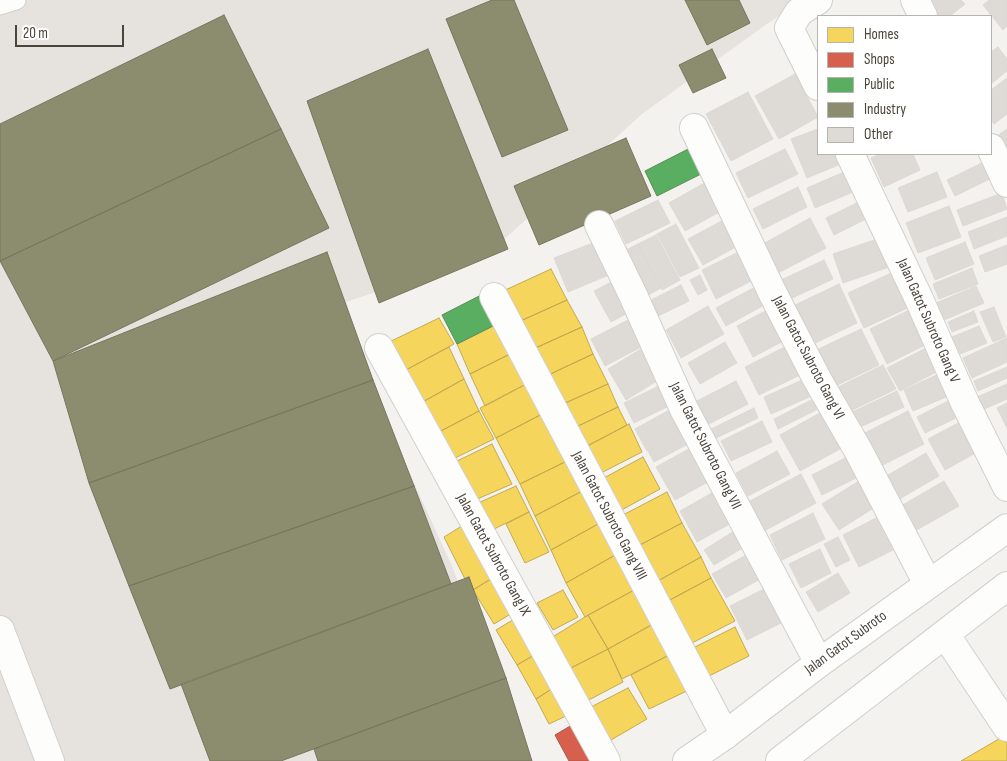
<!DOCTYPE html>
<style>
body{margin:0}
#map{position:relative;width:1007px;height:761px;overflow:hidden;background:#f4f2ee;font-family:"Sofia Sans Condensed",sans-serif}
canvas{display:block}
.legend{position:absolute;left:817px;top:15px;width:175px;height:140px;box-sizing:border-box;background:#fff;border:1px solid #b7b4b0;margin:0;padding:6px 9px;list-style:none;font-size:15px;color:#4b4439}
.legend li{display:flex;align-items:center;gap:10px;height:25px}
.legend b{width:25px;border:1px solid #b7b4b0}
.scale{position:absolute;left:15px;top:25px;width:109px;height:22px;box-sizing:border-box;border:2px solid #4b4439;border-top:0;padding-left:6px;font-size:15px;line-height:18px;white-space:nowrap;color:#4b4439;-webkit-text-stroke:4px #fff;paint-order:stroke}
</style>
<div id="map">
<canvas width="1007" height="761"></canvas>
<ul class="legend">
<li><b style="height:14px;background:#f6d55c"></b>Homes</li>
<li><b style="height:14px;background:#d6604d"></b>Shops</li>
<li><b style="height:14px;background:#5aae61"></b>Public</li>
<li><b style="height:14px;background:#8c8c6e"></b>Industry</li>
<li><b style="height:14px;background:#dedbd6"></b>Other</li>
</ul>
<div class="scale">20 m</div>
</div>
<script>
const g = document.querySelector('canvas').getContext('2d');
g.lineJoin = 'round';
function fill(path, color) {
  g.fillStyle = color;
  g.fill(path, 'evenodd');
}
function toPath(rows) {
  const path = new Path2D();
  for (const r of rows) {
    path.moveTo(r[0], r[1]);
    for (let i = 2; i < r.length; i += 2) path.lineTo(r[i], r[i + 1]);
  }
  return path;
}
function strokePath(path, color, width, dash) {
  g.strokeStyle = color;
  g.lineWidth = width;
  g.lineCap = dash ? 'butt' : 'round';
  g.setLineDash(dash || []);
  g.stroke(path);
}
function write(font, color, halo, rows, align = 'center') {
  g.font = font + ' "Sofia Sans Condensed",sans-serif';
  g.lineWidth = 5;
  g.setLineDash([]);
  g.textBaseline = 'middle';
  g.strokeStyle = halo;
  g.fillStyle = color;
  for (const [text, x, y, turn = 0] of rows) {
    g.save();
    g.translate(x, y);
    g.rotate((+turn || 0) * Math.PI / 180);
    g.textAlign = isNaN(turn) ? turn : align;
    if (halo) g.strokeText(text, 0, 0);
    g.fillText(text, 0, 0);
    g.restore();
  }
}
const industrial = toPath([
 [0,0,803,0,764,26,642,114,487,255,346,302,390,430,452,566,494,677,529,761,0,761]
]);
const homes = toPath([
 [551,269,567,300,516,323,501,292,551,269],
 [567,300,582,327,531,350,516,323,567,300],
 [439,318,454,344,404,371,387,343,439,318],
 [501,322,516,351,470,374,457,344,501,322],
 [582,327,593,354,544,377,531,350,582,327],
 [449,347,464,379,421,403,404,371,449,347],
 [516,351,530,382,485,406,470,374,516,351],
 [593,354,608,384,558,406,544,377,593,354],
 [464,379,479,411,439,432,424,401,464,379],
 [530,382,546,412,496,438,480,408,530,382],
 [608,384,618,407,572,429,561,405,608,384],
 [618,407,627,425,586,447,576,427,618,407],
 [479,411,494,439,453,459,439,432,479,411],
 [546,412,569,460,520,484,496,438,546,412],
 [629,424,642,452,599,474,583,448,629,424],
 [492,444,512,484,475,500,457,461,492,444],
 [643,457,660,489,618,512,600,480,643,457],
 [569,460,584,490,535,516,520,484,569,460],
 [516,486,529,512,490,531,476,504,516,486],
 [584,490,600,523,551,550,535,516,584,490],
 [667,492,682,523,638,546,623,515,667,492],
 [529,512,549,552,525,563,506,524,529,512],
 [600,523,617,554,566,583,551,550,600,523],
 [682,523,701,557,656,582,638,546,682,523],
 [465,524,494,577,473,590,469,577,465,579,444,537,465,524],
 [617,554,636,589,585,617,566,583,617,554],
 [701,557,711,578,666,602,656,582,701,557],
 [494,577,514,612,494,624,473,590,494,577],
 [711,578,735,621,688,645,666,602,711,578],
 [636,589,655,623,608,649,588,615,636,589],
 [563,590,578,617,553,630,537,603,563,590],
 [588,615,608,649,567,670,551,638,588,615],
 [516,618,536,654,517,665,496,630,516,618],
 [655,623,673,653,622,679,608,649,655,623],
 [735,627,749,656,709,676,695,647,735,627],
 [608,649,623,682,585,702,567,670,608,649],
 [673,653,691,689,649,709,631,675,673,653],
 [536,654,555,687,536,699,517,665,536,654],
 [555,687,568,715,549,724,536,699,555,687],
 [628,688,647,719,611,740,591,707,628,688],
 [1004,736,1007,740,1007,761,961,761,1004,736]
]);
const shops = toPath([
 [577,722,598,761,569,761,555,735,577,722]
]);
const public = toPath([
 [696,145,709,170,657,196,645,171,696,145],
 [487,292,501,322,457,344,442,315,487,292]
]);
const industry = toPath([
 [492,0,514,0,568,130,502,157,446,19,492,0],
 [685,0,739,0,750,23,707,45,685,0],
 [224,15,281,129,0,261,0,124,224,15],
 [428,49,508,249,379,303,307,101,428,49],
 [712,49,726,78,693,93,679,65,712,49],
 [281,129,329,228,53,361,0,261,281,129],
 [626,138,651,196,539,245,514,186,626,138],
 [327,252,373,380,89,483,53,361,327,252],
 [373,380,414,486,129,586,89,483,373,380],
 [414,486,451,584,170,689,129,586,414,486],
 [469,577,506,678,281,761,210,761,181,684,469,577],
 [506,678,532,761,318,761,314,749,506,678]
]);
const building = toPath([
 [932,0,961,0,965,4,950,16,927,16,921,9,932,0],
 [989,0,1007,0,1007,26,1003,30,983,5,989,0],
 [998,47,1007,59,1007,71,991,84,991,52,998,47],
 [795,74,818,117,779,139,755,96,795,74],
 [1007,78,1007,114,994,124,991,120,991,90,1007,78],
 [748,92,773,139,731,161,706,114,748,92],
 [818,129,818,154,839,154,843,163,807,178,791,139,818,129],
 [1007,129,1007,151,996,137,1007,129],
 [785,149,798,174,748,198,736,173,785,149],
 [880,154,913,154,920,170,884,187,871,158,880,154],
 [988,160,996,176,955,196,947,180,988,160],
 [851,169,860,189,815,208,807,188,851,169],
 [937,172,947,197,908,212,898,188,937,172],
 [715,177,730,206,685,231,669,203,715,177],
 [798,187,807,207,763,229,753,209,798,187],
 [1002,193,1007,209,963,226,957,210,1002,193],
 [658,200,670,223,626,244,615,221,658,200],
 [861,201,868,218,834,235,826,218,861,201],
 [949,206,961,237,918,253,906,223,949,206],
 [729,217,743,243,703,265,688,239,729,217],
 [1007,217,1007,236,974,249,968,232,1007,217],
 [810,218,826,248,778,273,763,244,810,218],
 [676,224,699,268,680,277,657,234,676,224],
 [656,235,680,280,662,290,638,244,656,235],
 [886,236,895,265,843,283,833,254,886,236],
 [603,239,616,272,568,292,554,258,603,239],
 [965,242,974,264,935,280,926,258,965,242],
 [638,244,661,288,648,295,624,251,638,244],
 [1007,245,1007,264,985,272,979,256,1007,245],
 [745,249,759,277,716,299,702,270,745,249],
 [824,260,833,279,788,300,779,281,824,260],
 [972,268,978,284,939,299,933,284,972,268],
 [898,270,914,305,864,328,848,293,898,270],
 [700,275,707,290,698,295,690,280,700,275],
 [617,279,633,310,611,322,594,291,617,279],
 [839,284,857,323,813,344,795,305,839,284],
 [681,285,689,301,658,316,651,300,681,285],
 [759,285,768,303,726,326,716,308,759,285],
 [976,286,984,303,944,320,936,303,976,286],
 [708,306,724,334,681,358,666,330,708,306],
 [918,306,935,340,887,364,870,329,918,306],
 [773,307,789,338,753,357,737,326,773,307],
 [994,307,1006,337,993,342,980,312,994,307],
 [974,311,978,322,952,332,948,322,974,311],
 [632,318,645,345,605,366,591,339,632,318],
 [979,326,987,343,960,354,952,337,979,326],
 [861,329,879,365,827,390,810,353,861,329],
 [1007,338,1007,362,972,378,963,358,1007,338],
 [725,342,737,363,700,384,688,363,725,342],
 [789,345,802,374,759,395,745,367,789,345],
 [646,346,665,376,626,400,608,369,646,346],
 [930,346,942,369,900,391,887,368,930,346],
 [883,365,896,389,844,414,832,390,883,365],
 [1007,367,1007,378,978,391,974,381,1007,367],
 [941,373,951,395,913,411,904,390,941,373],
 [809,377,816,394,771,414,764,397,809,377],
 [736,381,748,404,705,426,693,403,736,381],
 [663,384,673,404,634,423,624,403,663,384],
 [1007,384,1007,399,982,410,977,397,1007,384],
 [897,391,904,407,858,428,850,413,897,391],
 [821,395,826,405,778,429,774,419,821,395],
 [948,401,956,418,925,433,917,417,948,401],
 [1007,403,1007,428,997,408,1007,403],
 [673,408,685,430,647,451,635,429,673,408],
 [754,408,758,418,712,440,707,431,754,408],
 [829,408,849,444,800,471,780,435,829,408],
 [908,411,924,444,879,467,863,434,908,411],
 [762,421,772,442,731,461,721,441,762,421],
 [962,421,979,451,945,470,928,439,962,421],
 [684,431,690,443,654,462,648,451,684,431],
 [696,445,715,478,675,500,656,467,696,445],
 [777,451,790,474,748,496,736,473,777,451],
 [926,453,939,476,896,501,883,478,926,453],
 [851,455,862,475,822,495,812,475,851,455],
 [801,474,816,503,764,531,748,502,801,474],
 [859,481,875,507,839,530,822,504,859,481],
 [944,481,959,506,915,531,901,506,944,481],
 [719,489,735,521,697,542,680,511,719,489],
 [813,513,825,539,782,560,770,535,813,513],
 [876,518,893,550,859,567,843,535,876,518],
 [742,526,751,543,714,565,704,550,742,526],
 [838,537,850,560,836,567,824,544,838,537],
 [757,549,771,573,726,598,712,574,757,549],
 [820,549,831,573,801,588,789,564,820,549],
 [838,573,850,593,818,612,806,592,838,573],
 [776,583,793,617,747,640,730,606,776,583]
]);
const service = toPath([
 [0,5,16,0]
]);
const minor = toPath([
 [818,0,799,12,789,28,818,86],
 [915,0,923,16],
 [694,128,773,294,817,379,858,450,928,584],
 [991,148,1007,183],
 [850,154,919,299,965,403,1007,487],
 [599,225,633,295,684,409,819,663],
 [494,297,725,735],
 [379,348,606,761],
 [945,634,1007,727]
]);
const tertiary = toPath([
 [0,630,50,761],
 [687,761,725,735,819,663,1007,528],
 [780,761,1007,586]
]);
const streetNames = [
 ["Jalan Gatot Subroto Gang V",928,321,66],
 ["Jalan Gatot Subroto Gang VI",808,358,62],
 ["Jalan Gatot Subroto Gang VII",705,446,63],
 ["Jalan Gatot Subroto Gang VIII",609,516,62],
 ["Jalan Gatot Subroto Gang IX",493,555,61],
 ["Jalan Gatot Subroto",846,643,-36]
];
fill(industrial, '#e6e2de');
fill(homes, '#f6d55c');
strokePath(homes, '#c3aa52', 1);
fill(shops, '#d6604d');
strokePath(shops, '#ac5847', 1);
fill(public, '#5aae61');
strokePath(public, '#568e55', 1);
fill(industry, '#8c8c6e');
strokePath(industry, '#78765e', 1);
fill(building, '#dedbd6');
strokePath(building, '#dcd9d4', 1);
strokePath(service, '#d2d0cb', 21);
strokePath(minor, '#d2d0cb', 30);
strokePath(tertiary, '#d2d0cb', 30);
strokePath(service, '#fdfdfc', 19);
strokePath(minor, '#fdfdfc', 28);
strokePath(tertiary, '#fdfdfc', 28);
write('15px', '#4b4439', '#fff', streetNames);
</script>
